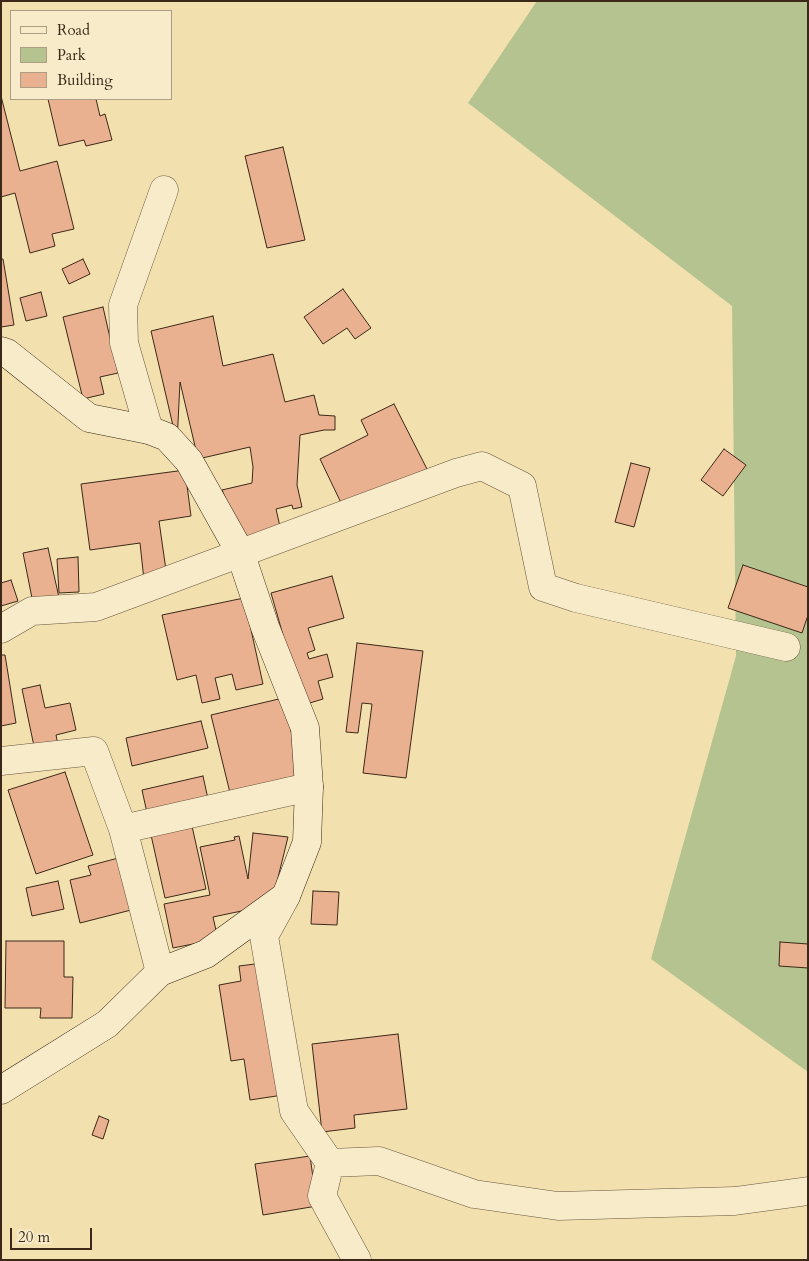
<!DOCTYPE html>
<style>
body{margin:0}
#map{position:relative;width:809px;height:1261px;overflow:hidden;background:#f2e0ae;font-family:Cardo,serif}
canvas{display:block}
.frame{position:absolute;inset:0;border:2px solid #3b2818;pointer-events:none}
.legend{position:absolute;left:10px;top:10px;width:162px;height:90px;box-sizing:border-box;background:#f7ebca;border:1px solid #ac9d83;margin:0;padding:6px 9px;list-style:none;font-size:15px;color:#3b2818}
.legend li{display:flex;align-items:center;gap:10px;height:25px}
.legend b{width:25px;border:1px solid #ac9d83}
.scale{position:absolute;left:10px;top:1228px;width:82px;height:22px;box-sizing:border-box;border:2px solid #3b2818;border-top:0;padding-left:6px;font-size:15px;line-height:18px;white-space:nowrap;color:#3b2818;-webkit-text-stroke:4px #f7ebca;paint-order:stroke}
</style>
<div id="map">
<canvas width="809" height="1261"></canvas>
<div class="frame"></div>
<ul class="legend">
<li><b style="height:6px;background:#f7ebca"></b>Road</li>
<li><b style="height:14px;background:#b4c38f"></b>Park</li>
<li><b style="height:14px;background:#eab190"></b>Building</li>
</ul>
<div class="scale">20 m</div>
</div>
<script>
const g = document.querySelector('canvas').getContext('2d');
g.lineJoin = 'round';
function fill(path, color) {
  g.fillStyle = color;
  g.fill(path, 'evenodd');
}
function toPath(rows) {
  const path = new Path2D();
  for (const r of rows) {
    path.moveTo(r[0], r[1]);
    for (let i = 2; i < r.length; i += 2) path.lineTo(r[i], r[i + 1]);
  }
  return path;
}
function strokePath(path, color, width, dash) {
  g.strokeStyle = color;
  g.lineWidth = width;
  g.lineCap = dash ? 'butt' : 'round';
  g.setLineDash(dash || []);
  g.stroke(path);
}
const green = toPath([
 [537,1,808,1,808,1072,651,959,736,656,732,306,468,103]
]);
const building = toPath([
 [1,96,20,171,57,161,74,229,52,234,55,246,30,253,15,193,1,197,1,96],
 [48,99,96,99,100,116,105,114,112,140,86,146,84,140,59,146,48,99],
 [283,147,305,240,267,248,245,156,283,147],
 [1,259,3,259,14,325,1,327,1,259],
 [83,259,90,274,69,284,62,269,83,259],
 [343,289,371,328,355,339,347,328,323,344,304,317,343,289],
 [41,292,47,316,26,321,20,298,41,292],
 [103,307,118,373,100,377,104,394,83,399,63,317,103,307],
 [213,316,223,366,273,354,285,402,314,395,319,415,335,416,335,430,324,430,300,435,297,485,302,507,293,509,292,505,276,509,281,531,244,542,222,490,252,483,253,467,250,447,198,459,180,382,177,443,151,331,213,316],
 [394,404,427,469,344,509,320,459,368,435,361,420,394,404],
 [724,449,746,465,723,496,701,480,724,449],
 [631,463,650,468,634,527,615,522,631,463],
 [185,470,191,516,159,521,167,577,144,580,140,543,90,550,81,484,185,470],
 [48,548,60,602,34,608,23,553,48,548],
 [78,557,79,592,59,593,57,559,78,557],
 [743,565,808,587,808,615,802,633,728,608,743,565],
 [332,576,344,618,308,628,315,650,307,653,309,659,327,654,333,677,318,681,323,699,303,705,271,593,332,576],
 [11,580,18,601,1,606,1,583,11,580],
 [244,598,263,684,236,690,232,674,215,678,220,699,202,703,196,675,177,680,162,615,244,598],
 [357,643,423,651,406,778,363,773,372,704,362,703,358,733,346,732,357,643],
 [1,655,5,655,16,723,1,726,1,655],
 [40,685,45,708,70,703,76,730,56,735,58,745,35,751,22,689,40,685],
 [283,698,303,780,232,801,211,715,283,698],
 [201,721,208,748,132,766,126,738,201,721],
 [65,772,93,855,36,874,8,790,65,772],
 [203,776,210,808,149,822,142,790,203,776],
 [192,826,206,889,165,898,151,835,192,826],
 [253,833,288,837,273,898,251,909,213,917,218,939,173,948,164,904,210,895,200,847,235,840,234,837,239,836,248,879,253,833],
 [126,856,139,908,80,923,70,880,91,875,88,866,126,856],
 [58,881,64,909,32,916,26,888,58,881],
 [313,891,339,892,337,925,311,924,313,891],
 [6,941,64,941,64,977,73,977,72,1018,40,1018,41,1008,5,1008,6,941],
 [780,942,808,944,808,968,779,966,780,942],
 [263,963,283,1095,250,1100,244,1059,231,1061,219,985,241,981,239,966,263,963],
 [398,1034,407,1109,354,1115,355,1128,322,1132,312,1044,398,1034],
 [99,1116,109,1120,103,1139,92,1135,99,1116],
 [310,1156,317,1206,263,1215,255,1164,310,1156]
]);
const street = toPath([
 [149,430,124,343,123,305,164,190],
 [1,629,32,611,96,607,456,473,482,466,522,486,543,587,576,598,786,647],
 [1,761,94,751,123,829,160,972],
 [123,829,309,787],
 [286,896,264,936,294,1111,330,1163,322,1196,357,1260],
 [330,1163,379,1161,474,1194,558,1206,735,1201,808,1191]
]);
const secondary = toPath([
 [1,351,7,353,89,418,149,430,167,437,189,461,240,552,265,627,305,728,309,787,307,842,286,896,206,954,160,972,107,1024,1,1090]
]);
fill(green, '#b4c38f');
fill(building, '#eab190');
strokePath(building, '#3b2818', 1);
strokePath(street, '#69563e', 29);
strokePath(secondary, '#3b2818', 29);
strokePath(street, '#f7ebca', 28);
strokePath(secondary, '#f7ebca', 28);
</script>
